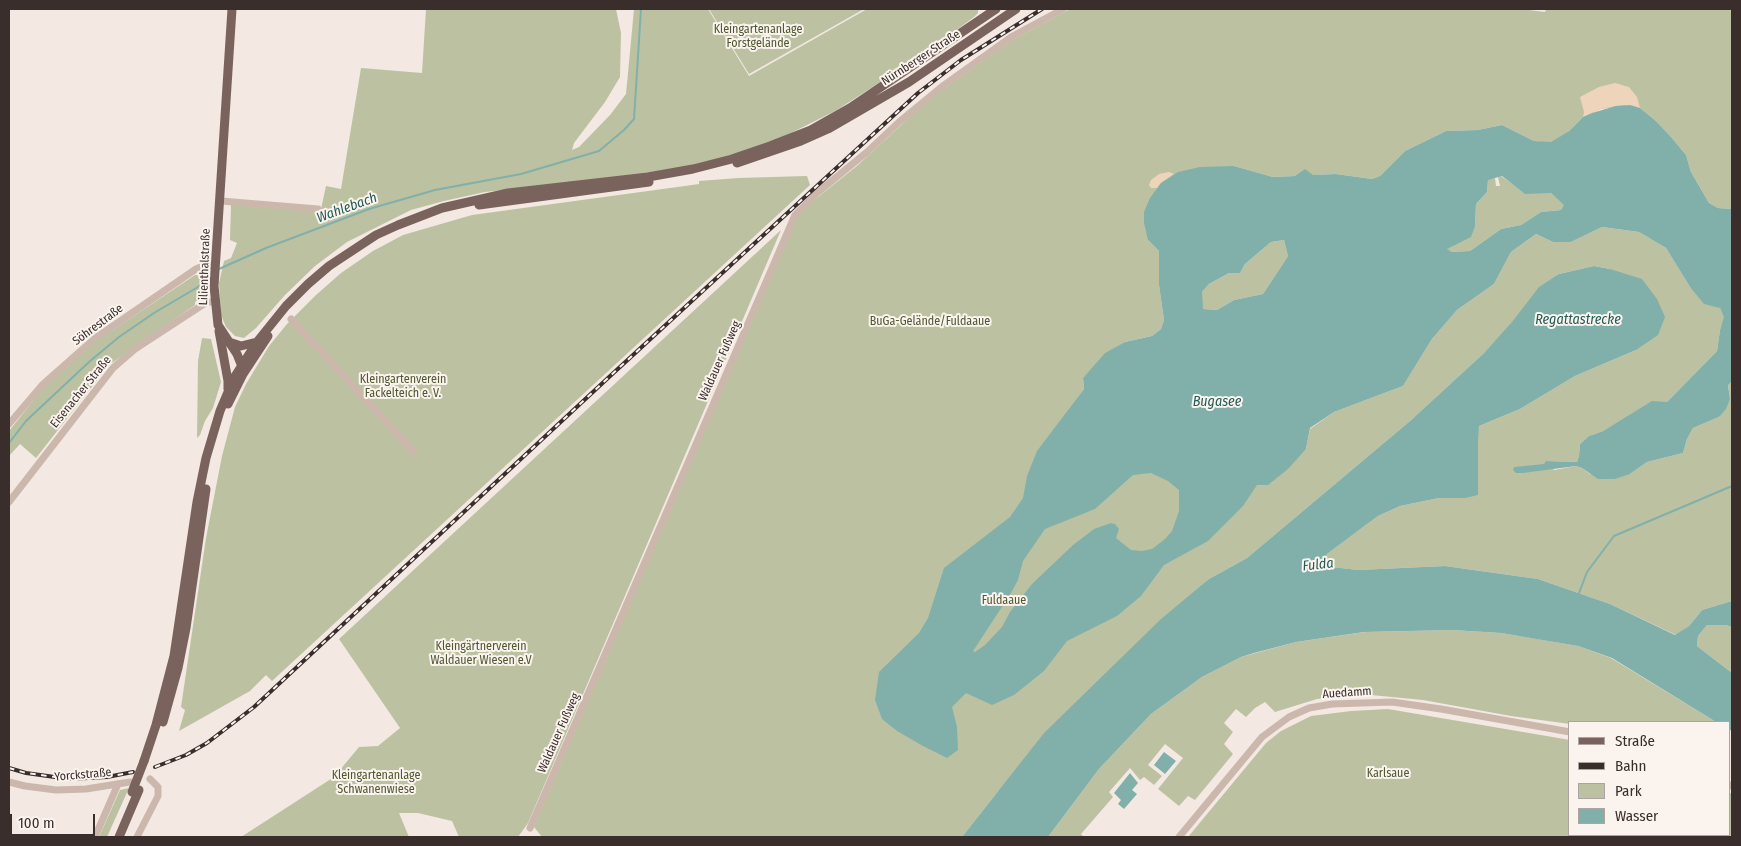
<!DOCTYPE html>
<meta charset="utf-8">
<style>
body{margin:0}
#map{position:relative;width:1741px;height:846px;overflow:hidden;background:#f3e8e2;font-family:"Fira Sans Condensed",sans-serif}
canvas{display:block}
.frame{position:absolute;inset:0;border:10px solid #3a2e2c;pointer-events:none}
.legend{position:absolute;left:1568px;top:721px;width:162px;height:115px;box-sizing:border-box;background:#faf3ee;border:1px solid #ada4a0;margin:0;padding:6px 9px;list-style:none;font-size:15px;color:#3a2e2c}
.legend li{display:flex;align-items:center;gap:10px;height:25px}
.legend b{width:25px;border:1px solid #ada4a0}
.scale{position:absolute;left:10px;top:814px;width:85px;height:22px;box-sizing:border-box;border:2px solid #3a2e2c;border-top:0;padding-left:6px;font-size:15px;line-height:18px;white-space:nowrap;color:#3a2e2c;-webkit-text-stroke:4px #faf3ee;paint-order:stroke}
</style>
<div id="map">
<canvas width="1741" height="846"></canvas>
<div class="frame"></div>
<ul class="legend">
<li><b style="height:6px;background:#7b635d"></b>Straße</li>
<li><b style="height:6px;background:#3a2e2c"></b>Bahn</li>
<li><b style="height:14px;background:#bcc2a1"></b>Park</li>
<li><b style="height:14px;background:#81b0ab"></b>Wasser</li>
</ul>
<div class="scale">100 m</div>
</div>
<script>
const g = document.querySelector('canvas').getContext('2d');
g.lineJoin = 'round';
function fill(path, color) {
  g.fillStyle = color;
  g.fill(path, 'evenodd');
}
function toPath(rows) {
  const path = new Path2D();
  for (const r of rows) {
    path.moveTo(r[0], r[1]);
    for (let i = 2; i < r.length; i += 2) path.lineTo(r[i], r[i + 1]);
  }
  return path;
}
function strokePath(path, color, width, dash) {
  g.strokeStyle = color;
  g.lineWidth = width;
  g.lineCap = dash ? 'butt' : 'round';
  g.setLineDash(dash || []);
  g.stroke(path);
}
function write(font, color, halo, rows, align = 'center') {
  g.font = font + ' "Fira Sans Condensed",sans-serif';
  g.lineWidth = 4;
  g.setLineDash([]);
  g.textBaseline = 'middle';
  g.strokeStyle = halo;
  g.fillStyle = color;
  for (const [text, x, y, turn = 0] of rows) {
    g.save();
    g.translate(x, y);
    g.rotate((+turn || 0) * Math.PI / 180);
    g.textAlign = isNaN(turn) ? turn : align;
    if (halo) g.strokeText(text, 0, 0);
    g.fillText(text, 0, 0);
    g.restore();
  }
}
const green = toPath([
 [426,9,576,9,579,10,616,9,621,33,620,77,605,102,574,143,572,150,579,147,610,115,626,94,634,9,708,9,749,76,867,9,978,9,978,13,974,17,928,51,837,110,781,138,740,153,690,167,648,174,485,192,444,201,411,210,347,242,315,266,285,295,256,328,244,338,235,336,226,327,221,315,219,283,224,261,231,258,237,243,230,240,231,204,321,209,326,186,341,189,361,68,422,73],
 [709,9,864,9,749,74],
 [1070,9,1521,9,1545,12,1546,9,1728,9,1732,11,1732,209,1718,208,1709,203,1691,172,1686,155,1672,138,1656,121,1640,108,1630,105,1601,109,1583,117,1569,131,1551,143,1534,141,1502,125,1478,130,1446,131,1405,151,1380,176,1372,179,1336,174,1273,177,1234,166,1148,240,1159,251,1159,285,1164,320,1161,329,1152,336,1125,342,1090,371,1083,378,1084,389,1068,411,1257,484,1306,449,1310,429,1334,412,1403,386,1432,339,1457,310,1494,284,1511,252,1536,234,1553,242,1571,242,1602,227,1639,232,1666,248,1690,287,1720,308,1725,317,1720,330,1717,351,1667,402,1652,402,1603,431,1589,436,1580,444,1579,456,1577,462,1546,461,1554,470,1576,466,1582,468,1590,474,1630,474,1647,462,1683,453,1687,439,1693,428,1719,417,1730,399,1728,384,1732,381,1732,601,1702,610,1689,626,1676,635,1610,604,1538,579,1445,566,1358,570,1332,567,1327,563,1325,557,1327,554,1378,516,1400,506,1439,498,1465,498,1479,426,1520,409,1575,376,1636,350,1610,269,1594,266,1559,274,1484,353,1410,421,1247,558,1209,579,996,794,962,837,542,837,534,827,798,213,858,165,927,101,1012,40],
 [807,176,810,185,272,681,266,675,250,691,179,731,185,710,181,707,206,538,222,456,235,407,246,384,269,346,287,324,316,295,341,273,373,251,403,235,472,215,692,185,699,184,699,181,738,178],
 [1501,176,1525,193,1551,193,1565,205,1561,210,1541,212,1521,225,1501,229,1470,251,1452,252,1446,249,1471,236,1475,227,1476,204,1487,192,1488,179,1495,178,1496,186,1500,186,1498,177],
 [781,230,528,823,518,837,459,837,452,821,418,813,399,813,409,837,241,837,334,777,359,747,378,746,400,728,339,639],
 [1284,240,1288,256,1263,294,1234,300,1217,310,1202,309,1202,292,1209,284,1229,273,1240,273,1245,264,1271,242],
 [195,275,205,276,206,294,195,302,195,305,109,365,36,458,20,444,9,456,9,431,44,387,95,342],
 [202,338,211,339,221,382,213,408,205,421,200,435,197,438,198,361],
 [1707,625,1726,625,1732,627,1732,673,1697,646,1698,636],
 [1452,630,1501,633,1532,638,1578,646,1611,658,1716,722,1570,722,1570,724,1511,716,1423,700,1371,695,1317,699,1275,712,1265,702,1255,708,1246,717,1236,709,1224,723,1233,732,1224,744,1233,754,1195,800,1188,796,1179,806,1158,789,1183,758,1165,744,1148,765,1162,776,1154,785,1144,777,1140,780,1130,768,1109,792,1113,797,1081,834,1084,837,1048,837,1099,769,1151,714,1202,677,1241,657,1296,642,1365,632],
 [1388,709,1570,740,1570,835,1730,835,1730,793,1732,794,1732,837,1188,837,1266,743,1281,731,1311,716,1351,711],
 [129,788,107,837,99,837,120,790]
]);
const sand = toPath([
 [1615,83,1629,87,1637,97,1640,108,1630,105,1616,106,1601,109,1583,117,1584,112,1580,97,1599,87],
 [1169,172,1174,174,1161,183,1157,188,1151,188,1149,185,1151,180,1159,174]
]);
const water = toPath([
 [1630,105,1640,108,1656,121,1672,138,1686,155,1691,172,1709,203,1718,208,1732,209,1732,381,1728,385,1730,399,1726,409,1719,417,1693,428,1687,439,1683,453,1647,462,1630,474,1615,479,1598,479,1582,468,1576,466,1523,473,1516,473,1513,470,1514,467,1544,464,1546,461,1577,462,1579,456,1580,444,1589,436,1603,431,1652,401,1667,402,1717,351,1720,330,1724,317,1720,308,1704,304,1690,287,1666,248,1639,232,1602,227,1571,242,1553,242,1536,234,1511,252,1494,284,1457,310,1432,339,1403,386,1334,412,1310,428,1306,449,1288,469,1268,485,1257,485,1243,506,1208,541,1164,565,1141,596,1117,616,1067,641,1044,671,1014,695,992,705,966,693,952,707,957,727,958,750,947,758,923,746,897,731,882,719,875,700,879,672,919,633,928,618,944,568,1010,517,1023,498,1027,476,1037,451,1084,389,1083,378,1105,353,1125,342,1152,336,1161,329,1164,320,1159,285,1159,251,1148,240,1144,223,1144,212,1150,198,1161,183,1178,172,1200,167,1234,166,1273,177,1295,176,1305,169,1313,175,1336,174,1372,179,1380,176,1405,151,1446,131,1478,130,1502,125,1534,141,1551,142,1569,131,1583,117,1592,113,1616,106],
 [1502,176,1525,194,1551,193,1564,205,1561,210,1541,212,1521,225,1501,229,1470,251,1452,252,1447,249,1471,237,1475,227,1476,204,1487,192,1488,180],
 [1284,240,1288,256,1263,294,1234,300,1217,310,1203,309,1202,292,1209,284,1229,273,1240,273,1245,264,1271,242],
 [1151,473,1168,481,1179,490,1179,511,1172,531,1165,539,1152,549,1142,551,1131,550,1116,538,1119,529,1115,524,1111,523,1094,529,1073,545,1032,584,1010,612,1002,627,985,645,975,652,973,651,977,645,1011,593,1018,580,1023,561,1045,529,1095,509,1133,475],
 [1594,266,1610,269,1642,279,1657,299,1665,317,1658,335,1636,350,1575,376,1520,409,1479,426,1478,440,1478,495,1465,498,1439,498,1400,506,1378,516,1327,554,1325,557,1327,563,1332,567,1358,570,1445,566,1538,579,1610,604,1675,635,1689,626,1702,610,1732,601,1732,627,1726,625,1707,625,1698,636,1697,646,1732,673,1732,731,1730,730,1730,722,1716,722,1612,658,1578,646,1501,633,1452,630,1364,632,1296,642,1254,653,1241,657,1202,677,1151,714,1099,769,1048,837,962,837,1044,733,1161,619,1209,579,1247,558,1410,421,1484,353,1512,322,1539,287,1559,274],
 [1164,752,1176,761,1165,774,1154,765],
 [1130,773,1138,783,1132,790,1137,794,1124,809,1118,804,1121,800,1114,793]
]);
const stream = toPath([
 [219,269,266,248,369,209,435,190,521,174,599,151,624,130,634,119,641,9],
 [9,443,26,421,89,362,119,337,154,313,203,284,212,276],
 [1579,593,1587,572,1614,536,1732,486],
 [1689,835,1690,837]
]);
const minor = toPath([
 [221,201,318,209],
 [291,319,414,452],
 [9,424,43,384,94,339,196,269,203,266,215,265],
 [9,502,113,368,135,349,207,302,214,302],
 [9,782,25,786,56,790,86,789,130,782],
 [1730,785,1732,786],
 [530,828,795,215,817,193,867,152,899,122,944,85,1011,37,1063,9],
 [95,837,118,784],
 [137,837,158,796,158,787,150,779],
 [1179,837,1262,737,1289,717,1309,708,1332,704,1392,702,1441,709,1570,732]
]);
const major = toPath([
 [232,9,214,286,218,325,237,354,243,369],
 [737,163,801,141,828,129,909,82,1016,9],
 [479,205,649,182],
 [219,331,228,381,228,389],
 [229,342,241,346,257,342],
 [228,404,243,374,268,336],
 [163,722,178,668,186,628,206,489],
 [144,761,156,725,174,656,197,502,206,458,220,411,234,378,257,342,286,306,308,284,329,266,376,235,398,225,442,208,508,193,648,177,693,169,732,159,770,146,811,130,850,108,996,9],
 [119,837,139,790]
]);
const rail = toPath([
 [155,767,186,755,207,743,254,707,608,378,918,93,961,60,1042,9],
 [9,768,26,773,69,779,107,777,133,772]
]);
const majorBridge = toPath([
 [132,792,144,761]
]);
const parkNames = [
 ["Kleingartenanlage",758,30],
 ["Forstgelände",758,44],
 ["BuGa-Gelände/Fuldaaue",930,322],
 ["Kleingartenverein",403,380],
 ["Fackelteich e. V.",403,394],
 ["Fuldaaue",1004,601],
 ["Kleingärtnerverein",481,647],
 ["Waldauer Wiesen e.V",481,661],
 ["Karlsaue",1388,774],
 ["Kleingartenanlage",376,776],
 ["Schwanenwiese",376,790]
];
const streetNames = [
 ["Nürnberger Straße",921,58,-33],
 ["Lilienthalstraße",205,267,-88],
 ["Söhrestraße",98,325,-37],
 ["Waldauer Fußweg",720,361,-66],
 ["Eisenacher Straße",81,392,-51],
 ["Auedamm",1347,693,-4],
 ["Waldauer Fußweg",559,733,-66],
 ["Yorckstraße",83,775,-5]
];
const waterNames = [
 ["Wahlebach",347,208,-20],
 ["Regattastrecke",1578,320],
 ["Bugasee",1217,402],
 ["Fulda",1318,565,-6]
];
fill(green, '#bcc2a1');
fill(sand, '#edd4ba');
fill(water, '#81b0ab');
strokePath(stream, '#81b0ab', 2);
strokePath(minor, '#ccb7ad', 7);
strokePath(major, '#7b635d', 9);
strokePath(rail, '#3a2e2c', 4);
strokePath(rail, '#faf3ee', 2, [5.5]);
strokePath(majorBridge, '#7b635d', 9);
write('12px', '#4f5830', '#faf3ee', parkNames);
write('12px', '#3a2e2c', '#faf3ee', streetNames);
write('italic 14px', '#225b57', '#faf3ee', waterNames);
</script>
